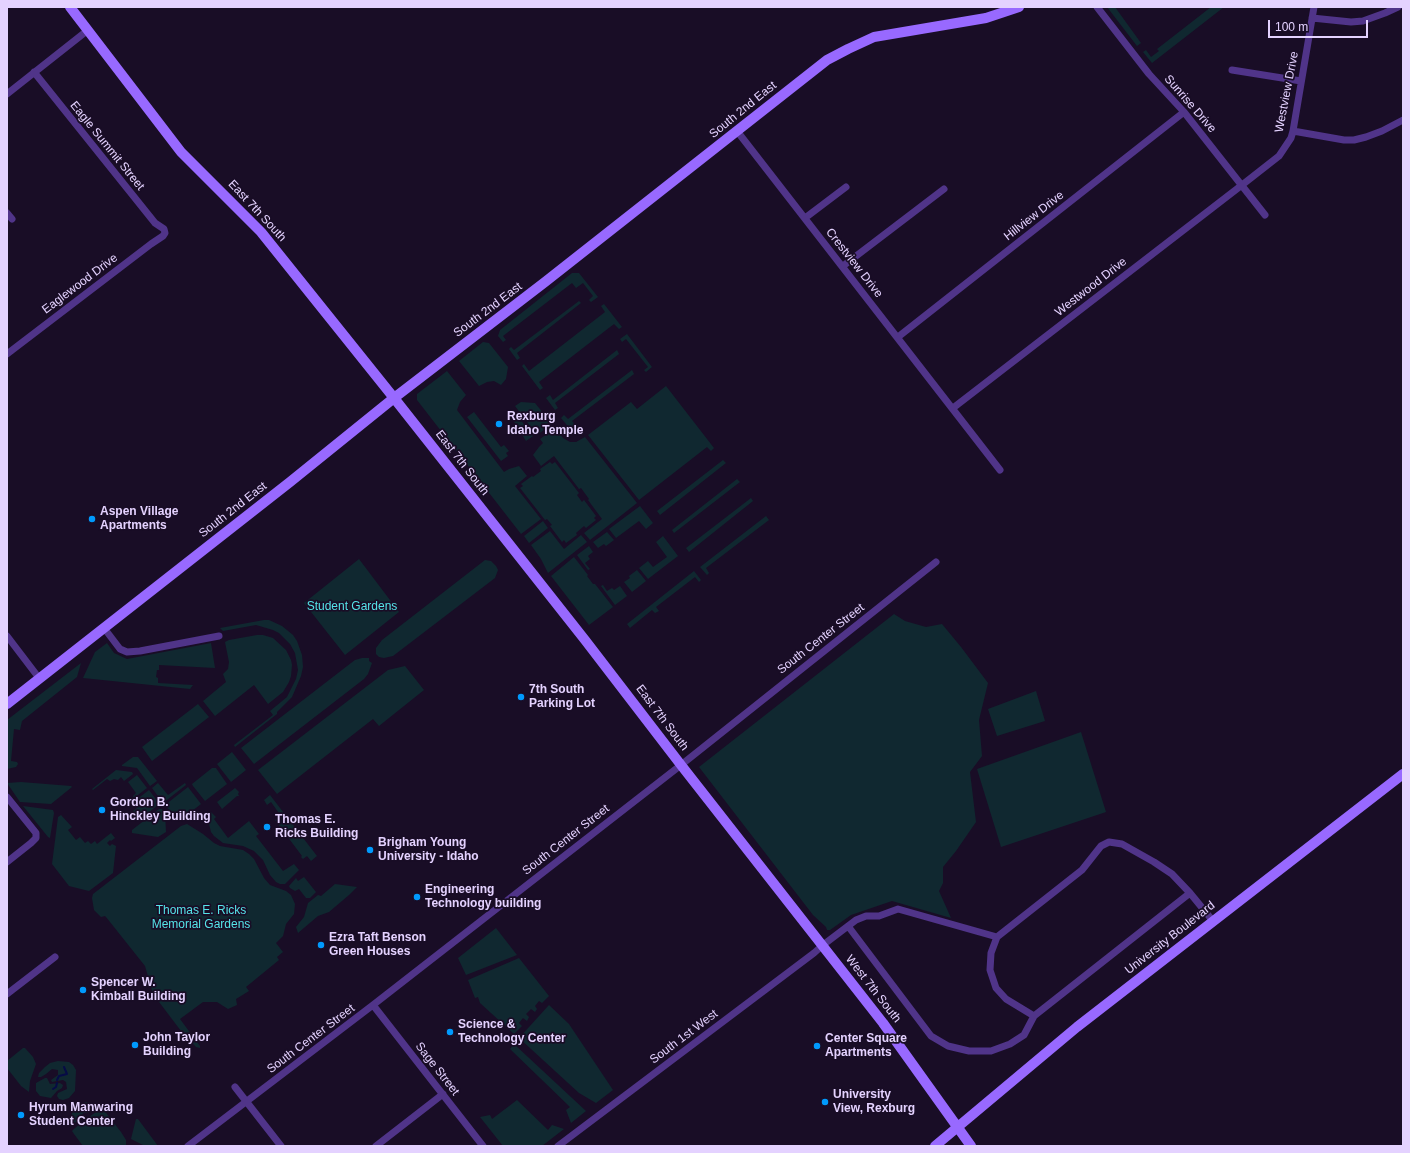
<!DOCTYPE html>
<style>
body{margin:0}
#map{position:relative;width:1410px;height:1153px;overflow:hidden;background:#190d26;font-family:Arial,sans-serif}
canvas{display:block}
.frame{position:absolute;inset:0;border:8px solid #e4d2ff;pointer-events:none}
.scale{position:absolute;left:1268px;top:20px;width:100px;height:18px;box-sizing:border-box;border:2px solid #e4d2ff;border-top:0;padding-left:5px;font-size:12px;line-height:14px;white-space:nowrap;color:#e4d2ff;-webkit-text-stroke:3px #190d26;paint-order:stroke}
</style>
<div id="map">
<canvas width="1410" height="1153"></canvas>
<div class="frame"></div>
<div class="scale">100 m</div>
</div>
<script>
const g = document.querySelector('canvas').getContext('2d');
g.lineJoin = 'round';
function fill(path, color) {
  g.fillStyle = color;
  g.fill(path, 'evenodd');
}
function toPath(rows) {
  const path = new Path2D();
  for (const r of rows) {
    path.moveTo(r[0], r[1]);
    for (let i = 2; i < r.length; i += 2) path.lineTo(r[i], r[i + 1]);
  }
  return path;
}
function strokePath(path, color, width, dash) {
  g.strokeStyle = color;
  g.lineWidth = width;
  g.lineCap = dash ? 'butt' : 'round';
  g.setLineDash(dash || []);
  g.stroke(path);
}
function write(font, color, halo, rows, align = 'center') {
  g.font = font + ' Arial,sans-serif';
  g.lineWidth = 3.5;
  g.setLineDash([]);
  g.textBaseline = 'middle';
  g.strokeStyle = halo;
  g.fillStyle = color;
  for (const [text, x, y, turn = 0] of rows) {
    g.save();
    g.translate(x, y);
    g.rotate((+turn || 0) * Math.PI / 180);
    g.textAlign = isNaN(turn) ? turn : align;
    if (halo) g.strokeText(text, 0, 0);
    g.fillText(text, 0, 0);
    g.restore();
  }
}
const green = toPath([
 [1107,7,1115,7,1141,43,1137,46],
 [1211,7,1224,7,1152,63,1143,52,1146,50,1151,57,1159,51,1157,49],
 [572,273,579,273,598,297,591,302,589,300,593,296,583,283,576,288,572,283,503,336,506,340,503,342,498,336,500,330],
 [579,301,581,303,517,353,520,358,517,360,509,349,511,347,514,350],
 [604,304,622,327,619,329,614,324,539,382,543,388,540,390,522,366,524,364,529,371,605,312,601,306],
 [627,334,652,367,646,372,644,370,648,367,626,339,622,342,620,339],
 [483,342,489,343,508,367,506,379,501,385,494,381,487,382,479,386,459,361],
 [617,350,619,354,555,403,558,408,555,410,546,398,550,395,553,400],
 [632,370,634,374,572,421,576,426,571,430,561,418,564,415,568,419],
 [447,371,466,395,460,402,457,410,504,472,509,469,519,466,527,476,515,486,541,519,521,534,417,400,417,394],
 [666,386,714,448,711,451,707,447,639,500,588,435,631,402,637,409],
 [521,402,535,403,552,424,537,435,515,406],
 [513,410,533,436,526,441,521,433,522,432,508,414],
 [474,412,501,447,504,445,509,451,506,453,508,456,501,461,467,417],
 [555,428,563,438,570,442,576,442,585,437,637,503,590,540,584,533,602,519,588,500,589,499,581,488,579,489,554,456,541,466,533,455,539,447,543,443,540,439],
 [723,460,726,463,660,515,657,511],
 [550,462,552,464,555,462,579,493,577,495,582,502,584,500,596,516,594,518,596,520,586,528,584,526,576,533,577,535,566,543,564,540,562,542,550,526,552,525,547,519,545,520,520,488,523,486,521,484,532,476,533,477,541,471,540,469],
 [737,479,740,482,674,533,672,530],
 [751,498,753,501,689,552,686,548],
 [640,506,653,523,646,529,639,521,616,538,609,529],
 [766,516,769,520,706,568,709,573,707,575,700,567],
 [543,521,548,528,529,543,524,536],
 [550,531,564,549,581,535,587,542,548,573,541,559,531,545],
 [607,532,614,540,606,546,604,544,598,548,593,542],
 [663,536,678,556,648,579,639,568,648,561,653,567,667,557,656,542],
 [589,546,593,552,588,556,590,559,585,563,590,569,588,570,577,555],
 [574,557,588,575,587,576,593,584,595,584,613,607,589,625,551,576],
 [359,559,399,612,345,655,304,603],
 [485,560,491,561,496,566,498,570,495,578,393,656,384,658,379,657,376,654,376,648,382,640],
 [637,570,646,581,632,592,624,582,630,578,629,576],
 [694,571,701,580,699,582,695,577,656,607,659,611,655,613,652,610,630,628,627,624],
 [603,585,607,591,612,588,614,590,620,586,627,596,615,605,601,586],
 [894,614,905,621,926,627,942,624,961,647,988,683,979,720,982,756,970,772,976,822,956,851,943,867,943,883,939,891,951,918,892,901,851,915,830,930,827,930,826,927,813,915,699,767],
 [264,620,269,620,282,626,293,635,297,641,302,655,303,667,301,676,292,697,277,712,277,714,235,747,234,745,273,715,270,711,287,697,296,679,298,670,295,653,290,644,279,633,273,630,256,625,223,631,220,628],
 [257,635,263,635,273,638,286,650,291,660,292,665,291,676,289,682,283,692,268,704,254,685,215,716,203,701,226,682,223,674,228,669,229,662,225,642,229,640],
 [107,643,114,653,127,659,211,643,215,668,159,665,159,670,157,670,156,677,158,678,158,683,193,685,190,689,83,678,95,652],
 [362,658,369,658,369,661,372,663,368,674,364,679,254,764,241,748,351,663,355,660],
 [81,663,77,677,22,721,20,730,14,729,11,761,17,762,18,764,16,767,7,769,7,720],
 [405,666,424,690,379,726,373,719,277,794,258,770,388,670],
 [1036,691,1045,721,997,736,988,709],
 [198,704,209,717,152,761,142,747],
 [1081,732,1106,812,1001,847,977,769],
 [232,752,246,770,231,782,217,764],
 [133,757,138,757,157,781,150,786,137,768,122,766,122,765],
 [212,768,216,768,227,784,205,801,193,786,192,784],
 [116,770,132,772,133,774,124,781,121,777,118,780,114,779,110,781,107,779,93,790,92,789],
 [137,775,147,788,134,798,133,796,136,793,128,782],
 [21,782,71,786,72,787,51,804,20,802,7,783],
 [158,783,168,795,185,783,186,785,163,803,152,788],
 [188,787,201,804,183,818,170,811,165,805],
 [235,788,239,792,238,794,239,796,237,796,222,809,217,802],
 [149,790,158,802,158,805,138,821,133,811,137,808,136,805,138,803,136,800],
 [270,795,317,856,311,861,307,856,303,859,301,857,302,856,275,820,281,816,271,802,267,805,264,800],
 [23,806,53,810,54,813,50,838,48,837],
 [159,809,162,809,165,813,166,832,158,837,132,833,132,830],
 [211,812,216,817,214,819,228,838,249,821,259,834,256,836,283,871,294,864,299,870,285,884,280,884,276,882,270,875,263,860,254,851,243,846,223,843,214,836,211,832,209,824,209,815],
 [61,815,72,827,68,830,76,840,80,837,85,843,88,841,91,844,95,841,97,844,111,833,115,838,111,841,110,840,107,843,110,846,112,844,116,846,113,873,89,891,69,886,52,864,58,817],
 [187,824,203,834,214,843,220,846,243,850,249,854,254,859,264,878,270,885,286,891,291,895,295,904,294,914,286,924,283,936,276,943,283,952,277,957,279,960,246,987,249,991,236,999,237,1005,228,1009,217,1002,203,1002,180,1019,200,1046,200,1048,196,1047,181,1031,153,994,145,966,106,917,105,916,101,917,94,910,92,898,93,894,181,826],
 [304,877,316,892,310,898,306,898,299,889,295,891,290,888,289,886,296,878,298,881],
 [335,884,357,887,349,895,329,912,318,916,298,933,296,927,304,917,308,903,318,895,321,896],
 [496,928,517,955,466,975,458,958],
 [519,958,549,996,542,1003,539,1001,535,1006,537,1009,535,1012,531,1009,526,1014,529,1017,527,1021,523,1018,519,1023,522,1026,514,1034,480,1003,478,997,475,998,468,980],
 [549,1005,569,1024,613,1090,596,1103,579,1093,519,1038],
 [514,1044,586,1111,571,1123,566,1110,570,1107,510,1049],
 [23,1048,25,1048,33,1057,36,1064,30,1081,29,1092,21,1086,7,1068,7,1061],
 [58,1061,69,1062,73,1065,76,1070,75,1091,69,1098,63,1100,59,1099,57,1096,58,1093,67,1089,66,1082,63,1080,52,1082,51,1080,58,1075,58,1070,52,1069,46,1074,41,1077,38,1077,39,1073,45,1067,50,1063],
 [45,1078,47,1078,50,1084,60,1083,63,1085,62,1088,57,1091,51,1098,40,1096,36,1091,36,1083],
 [517,1100,548,1130,552,1125,564,1129,542,1146,503,1146,480,1117,490,1115,492,1119],
 [86,1102,91,1103,96,1106,88,1113,83,1113,82,1117,72,1125,71,1116,74,1108,79,1104],
 [100,1109,103,1109,121,1132,126,1140,126,1146,83,1146,74,1134,72,1131,74,1129,83,1121,87,1121,89,1117],
 [136,1119,138,1119,158,1146,145,1146,131,1139]
]);
const stream = toPath([
 [57,1080,59,1076,67,1074,64,1067],
 [53,1089,56,1087,57,1083]
]);
const street = toPath([
 [1097,7,1149,74,1184,112,1265,215],
 [1312,18,1351,22,1363,21,1385,13,1398,7],
 [1232,70,1301,81],
 [7,94,88,30],
 [737,131,1000,470],
 [1293,131,1344,140,1354,140,1366,137,1382,131,1403,120],
 [7,213,12,219],
 [805,218,846,187],
 [843,266,944,189],
 [898,337,1184,112],
 [7,354,151,244,163,236,165,233,164,229,155,223,34,72],
 [953,408,1242,185,1279,156,1291,138,1293,131,1314,7],
 [104,628,120,649,127,652,140,651,219,636],
 [7,636,39,678],
 [7,797,36,833,36,838,31,843,7,862],
 [848,926,931,1036,948,1046,969,1051,991,1051,1010,1044,1024,1035,1034,1016,1190,893],
 [997,937,991,953,990,970,996,988,1006,999,1034,1016],
 [7,994,55,957],
 [373,1005,483,1146],
 [235,1087,281,1146],
 [188,1146,373,1005,681,765,936,562],
 [376,1146,443,1094],
 [558,1146,814,953,823,945,856,920,866,916,879,916,898,909,997,937,1082,870,1101,846,1109,842,1122,844,1154,862,1172,874,1190,893,1213,921]
]);
const secondary = toPath([
 [70,7,181,152,261,232,394,398,585,640,681,765,883,1023,971,1146],
 [7,704,290,482,394,398,545,282,827,60,848,49,874,37,986,18,1019,7],
 [935,1146,1077,1027,1403,774]
]);
const markers = [
 [499,424,4,"#009afd"],
 [92,519,4,"#009afd"],
 [521,697,4,"#009afd"],
 [102,810,4,"#009afd"],
 [267,827,4,"#009afd"],
 [370,850,4,"#009afd"],
 [417,897,4,"#009afd"],
 [321,945,4,"#009afd"],
 [83,990,4,"#009afd"],
 [450,1032,4,"#009afd"],
 [135,1045,4,"#009afd"],
 [817,1046,4,"#009afd"],
 [825,1102,4,"#009afd"],
 [21,1115,4,"#009afd"]
];
const streetNames = [
 ["Westview Drive",1287,92,-79],
 ["Sunrise Drive",1190,104,49],
 ["South 2nd East",743,110,-39],
 ["Eagle Summit Street",107,146,51],
 ["East 7th South",257,211,47],
 ["Hillview Drive",1034,216,-38],
 ["Crestview Drive",854,263,52],
 ["Eaglewood Drive",80,284,-37],
 ["Westwood Drive",1091,287,-38],
 ["South 2nd East",488,310,-37],
 ["East 7th South",462,463,52],
 ["South 2nd East",233,510,-38],
 ["South Center Street",821,639,-38],
 ["East 7th South",662,718,53],
 ["South Center Street",566,840,-38],
 ["University Boulevard",1170,938,-38],
 ["West 7th South",873,989,52],
 ["South 1st West",684,1037,-37],
 ["South Center Street",311,1039,-37],
 ["Sage Street",437,1069,52]
];
const poiNames = [
 ["Rexburg",507,417],
 ["Idaho Temple",507,431],
 ["Aspen Village",100,512],
 ["Apartments",100,526],
 ["7th South",529,690],
 ["Parking Lot",529,704],
 ["Gordon B.",110,803],
 ["Hinckley Building",110,817],
 ["Thomas E.",275,820],
 ["Ricks Building",275,834],
 ["Brigham Young",378,843],
 ["University - Idaho",378,857],
 ["Engineering",425,890],
 ["Technology building",425,904],
 ["Ezra Taft Benson",329,938],
 ["Green Houses",329,952],
 ["Spencer W.",91,983],
 ["Kimball Building",91,997],
 ["Science &",458,1025],
 ["Technology Center",458,1039],
 ["John Taylor",143,1038],
 ["Building",143,1052],
 ["Center Square",825,1039],
 ["Apartments",825,1053],
 ["University",833,1095],
 ["View, Rexburg",833,1109],
 ["Hyrum Manwaring",29,1108],
 ["Student Center",29,1122]
];
const parkNames = [
 ["Student Gardens",352,607],
 ["Thomas E. Ricks",201,911],
 ["Memorial Gardens",201,925]
];
fill(green, '#102830');
strokePath(stream, '#060b46', 2);
strokePath(street, '#503489', 7);
strokePath(secondary, '#9869ff', 10);
for (const [x, y, r, color] of markers) {
  const dot = new Path2D();
  dot.arc(x, y, r, 0, 2 * Math.PI);
  g.fillStyle = color;
  g.fill(dot);
  strokePath(dot, '#190d26', 1.5);
}
write('12px', '#e4d2ff', '#190d26', streetNames);
write('bold 12px', '#e4d2ff', '#190d26', poiNames, 'left');
write('12px', '#55e3e8', '#190d26', parkNames);
</script>
